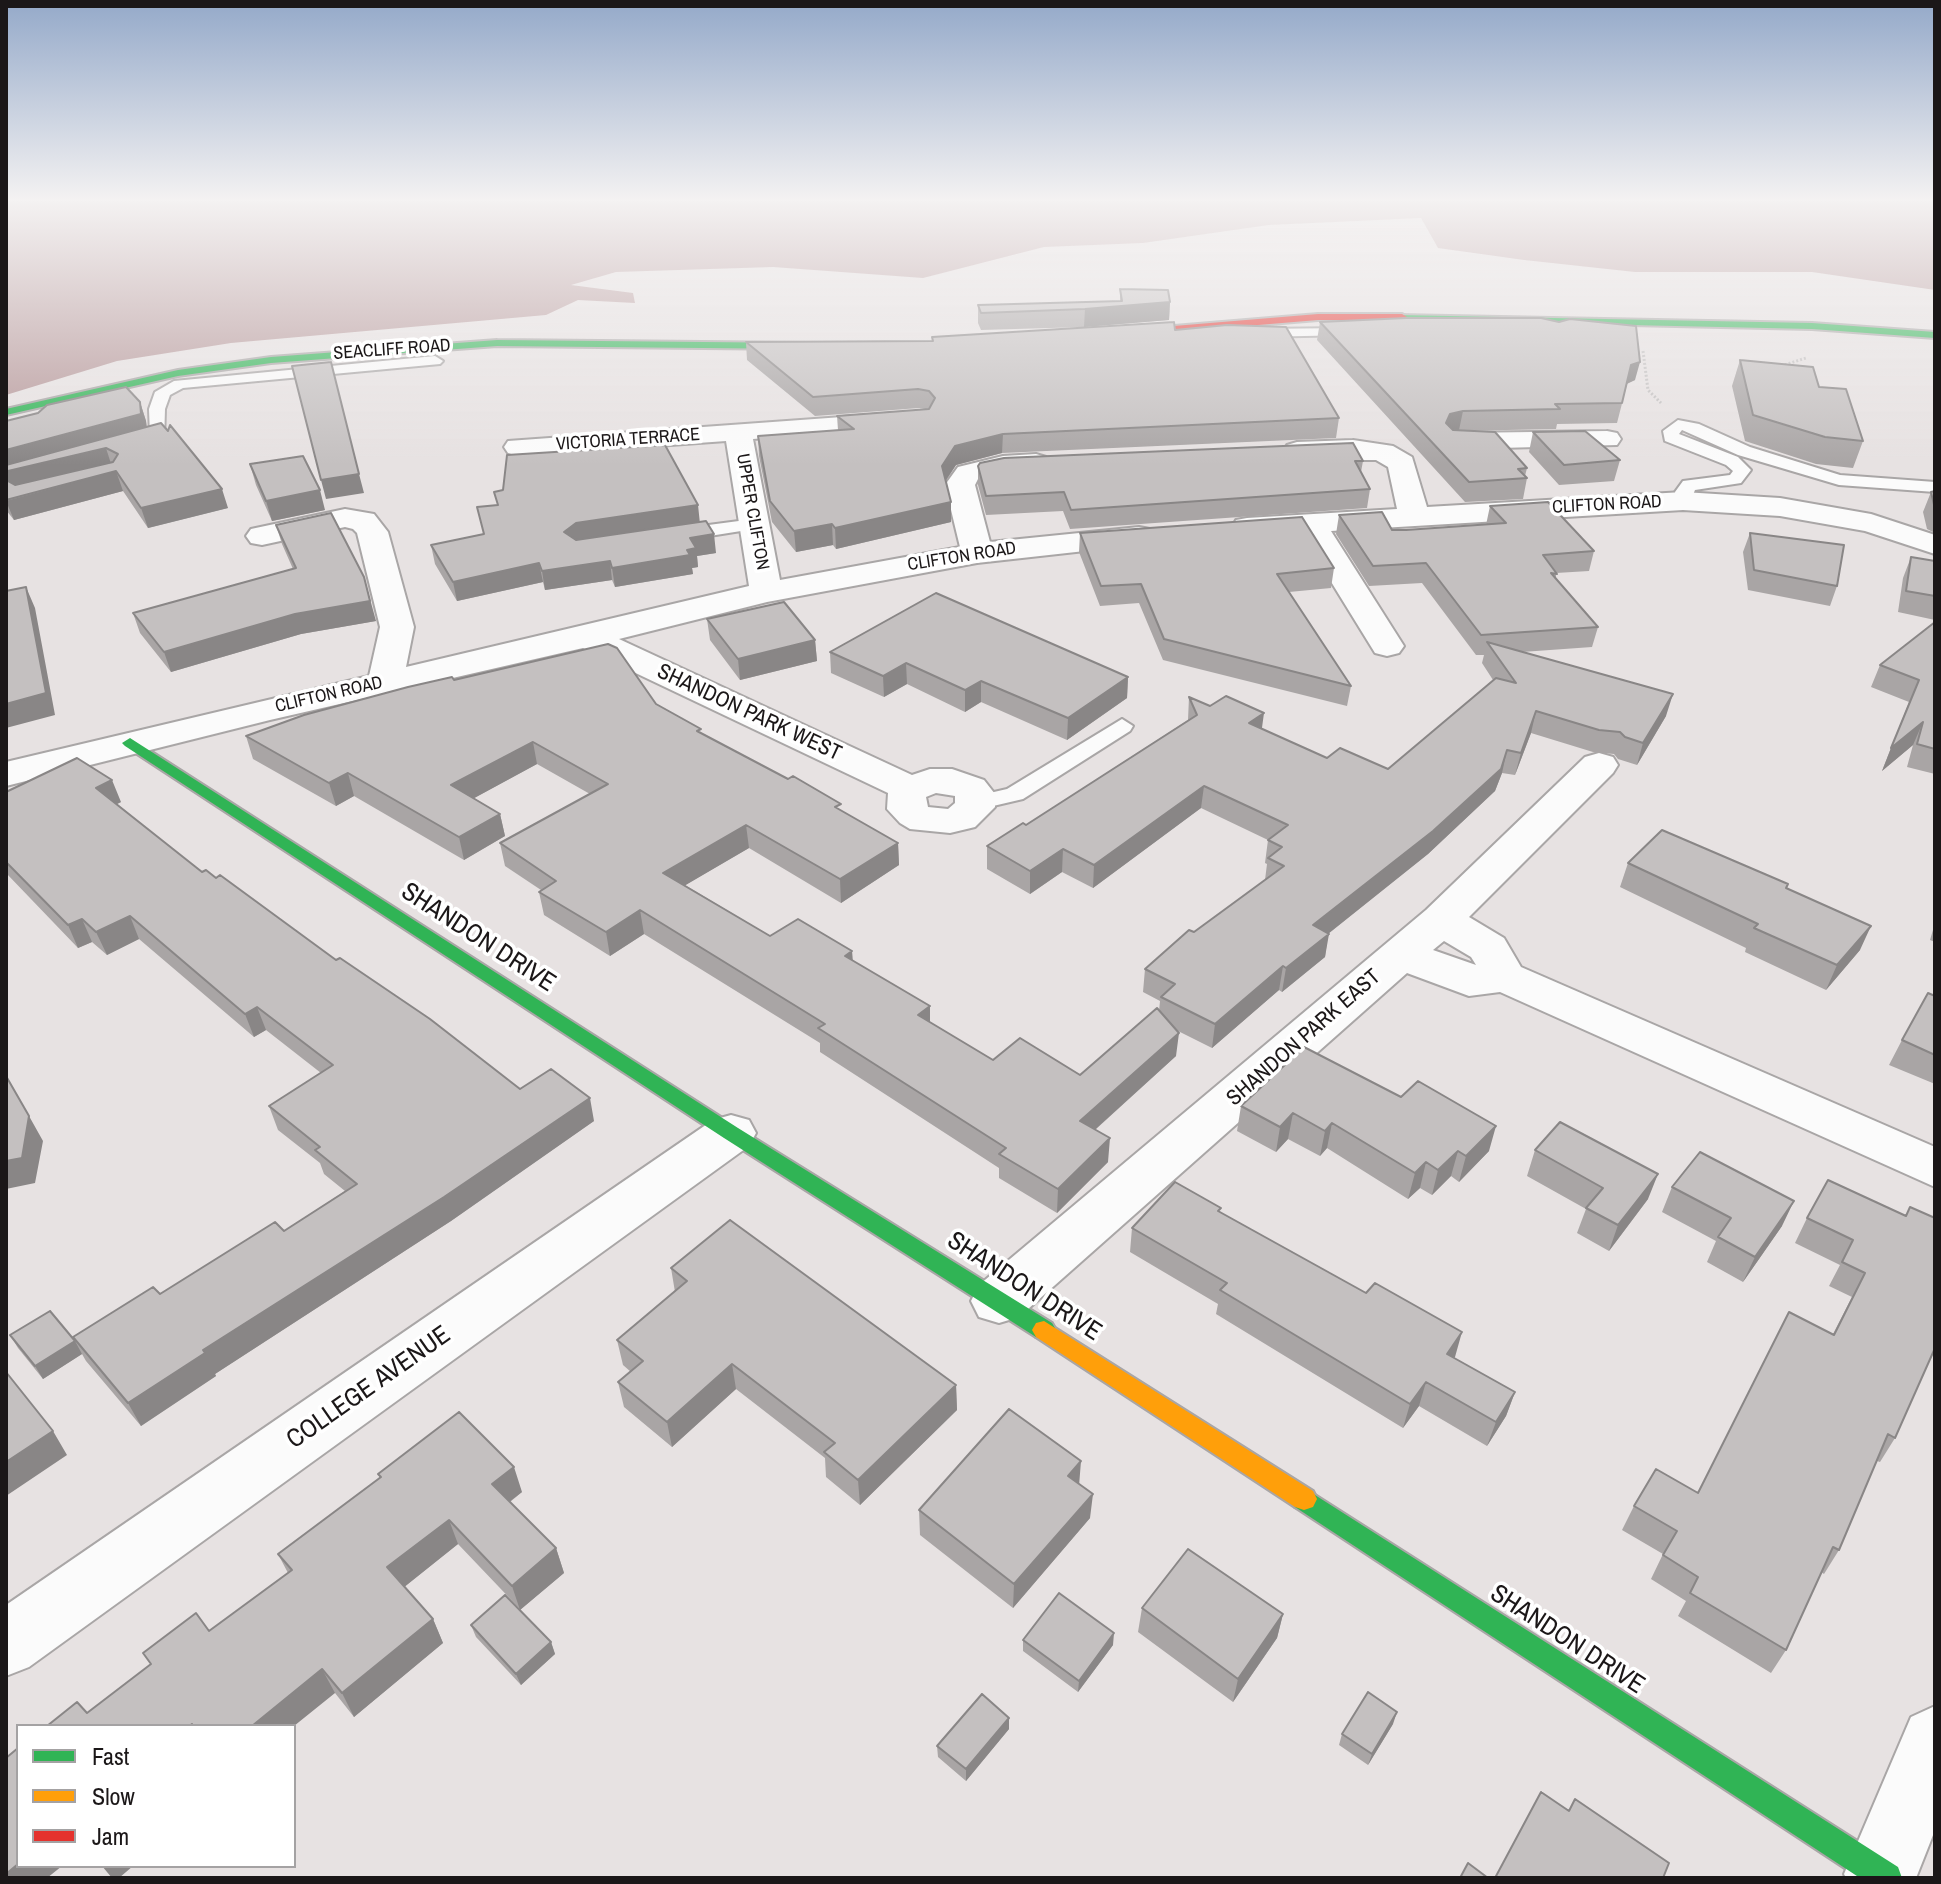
<!DOCTYPE html>
<style>
body{margin:0}
#map{position:relative;width:1941px;height:1884px;overflow:hidden;background:#e7e2e2;font-family:"Archivo Narrow",sans-serif}
canvas{display:block}
.frame{position:absolute;inset:0;border:8px solid #1b1718;pointer-events:none}
.legend{position:absolute;left:16px;top:1724px;width:280px;height:144px;box-sizing:border-box;background:#fff;border:2px solid #a4a2a3;margin:0;padding:10px 14px;list-style:none;font-size:24px;color:#1b1718}
.legend li{display:flex;align-items:center;gap:16px;height:40px}
.legend b{width:40px;border:2px solid #a4a2a3}
</style>
<div id="map">
<canvas width="1941" height="1884"></canvas>
<div class="frame"></div>
<ul class="legend">
<li><b style="height:10px;background:#30b455"></b>Fast</li>
<li><b style="height:10px;background:#ff9f0a"></b>Slow</li>
<li><b style="height:10px;background:#e5322d"></b>Jam</li>
</ul>
</div>
<script>
const g = document.querySelector('canvas').getContext('2d');
g.lineJoin = 'round';
function fill(path, color) {
  g.fillStyle = color;
  g.fill(path, 'evenodd');
}
function toPath(rows) {
  const path = new Path2D();
  for (const r of rows) {
    path.moveTo(r[0], r[1]);
    for (let i = 2; i < r.length; i += 2) path.lineTo(r[i], r[i + 1]);
  }
  return path;
}
function strokePath(path, color, width, dash) {
  g.strokeStyle = color;
  g.lineWidth = width;
  g.lineCap = dash ? 'butt' : 'round';
  g.setLineDash(dash || []);
  g.stroke(path);
}
function write(font, color, halo, rows, align = 'center') {
  g.font = font + ' "Archivo Narrow",sans-serif';
  g.lineWidth = 7;
  g.setLineDash([]);
  g.textBaseline = 'middle';
  g.strokeStyle = halo;
  g.fillStyle = color;
  for (const [text, x, y, turn = 0] of rows) {
    g.save();
    g.translate(x, y);
    g.rotate((+turn || 0) * Math.PI / 180);
    g.textAlign = isNaN(turn) ? turn : align;
    if (halo) g.strokeText(text, 0, 0);
    g.fillText(text, 0, 0);
    g.restore();
  }
}
const water = toPath([
 [6,202,1935,202,1935,290,1812,272,1635,272,1524,260,1438,248,1421,218,1269,225,1143,243,1044,247,923,278,773,267,616,272,571,285,633,293,635,303,578,300,546,315,231,343,117,361,6,395]
]);
const path = toPath([
 [1643,351,1648,390,1661,403],
 [1781,366,1806,358]
]);
const lane = toPath([
 [1349,328,1356,332,1354,335,1255,337,1248,333,1255,329,1349,328],
 [435,356,443,361,440,364,183,388,170,395,165,409,164,442,138,451,130,446,150,435,149,409,155,392,174,381,435,356],
 [1678,420,1699,424,1750,447,1840,475,1935,482,1935,492,1839,485,1738,455,1682,430,1679,434,1738,457,1751,470,1741,483,1695,490,1689,505,1677,505,1675,492,1683,481,1730,475,1733,471,1726,465,1665,441,1663,431,1678,420],
 [754,519,763,524,760,528,678,541,669,535,678,529,754,519],
 [1122,719,1133,726,1130,731,1023,799,976,810,968,808,964,803,968,798,1007,789,1122,719]
]);
const street = toPath([
 [898,413,908,415,912,421,908,427,753,439,780,580,960,547,945,485,958,467,1003,456,1036,454,1046,457,1050,463,1046,469,1036,472,978,479,975,485,990,542,1139,527,1150,529,1155,536,1150,543,1139,545,977,563,767,602,619,639,912,775,930,769,952,769,984,780,995,794,995,807,975,827,950,833,910,829,900,823,887,809,888,793,583,648,270,720,6,786,6,762,369,676,380,627,357,533,353,529,345,527,262,545,251,543,246,536,251,529,345,509,374,514,388,532,414,627,406,667,749,586,726,441,518,456,508,453,504,447,508,441,898,413],
 [936,793,955,796,955,803,948,809,928,807,926,797,936,793],
 [1607,431,1617,433,1621,439,1617,445,1459,449,1449,447,1445,441,1449,435,1459,433,1607,431],
 [1353,440,1393,446,1412,457,1427,507,1683,492,1780,498,1871,514,1935,535,1935,554,1865,531,1780,516,1683,510,1331,531,1404,646,1399,653,1387,656,1375,653,1301,533,1247,536,1236,534,1232,527,1236,520,1247,518,1397,509,1388,467,1376,460,1297,460,1287,457,1283,451,1287,445,1297,442,1353,440],
 [1599,753,1613,757,1618,765,1613,773,1469,917,1504,938,1521,967,1935,1147,1935,1187,1500,992,1469,996,1407,973,1019,1317,999,1323,979,1317,971,1301,979,1285,1426,910,1585,757,1599,753],
 [1444,941,1471,957,1476,965,1433,950,1444,941],
 [731,1115,749,1120,756,1133,749,1146,29,1667,6,1676,6,1605,713,1120,731,1115],
 [1935,1706,1935,1830,1916,1878,1846,1878,1844,1874,1911,1717,1935,1706]
]);
const fast = toPath([
 [1398,315,1812,323,1935,332,1935,338,1812,329,1402,320,1398,319,1398,315],
 [497,340,806,343,811,346,806,349,497,346,271,363,178,376,6,415,6,409,178,370,271,357,497,340],
 [130,738,738,1128,1052,1323,1056,1330,1052,1337,1044,1339,1036,1337,724,1138,125,746,122,743,130,738],
 [1304,1488,1898,1867,1902,1878,1860,1878,1295,1507,1291,1499,1295,1491,1304,1488]
]);
const slow = toPath([
 [1044,1321,1313,1491,1317,1499,1313,1507,1304,1510,1295,1507,1036,1337,1032,1330,1036,1323,1044,1321]
]);
const jam = toPath([
 [1318,314,1402,314,1407,317,1402,320,1318,320,1114,337,1109,334,1114,331,1318,314]
]);
const wall = toPath([
 [1120,289,1170,302,1169,320,1084,327,981,330,978,323,978,305,1120,301],
 [1320,322,1635,380,1627,384,1617,423,1557,424,1556,429,1457,431,1527,468,1525,476,1527,478,1523,499,1465,502,1317,340],
 [1175,330,1339,418,1336,438,1002,453,956,465,946,481,951,522,836,549,833,545,796,552,772,522,759,456,758,436,838,430,837,416,925,409,919,408,815,416,747,360,746,342,932,341,932,337],
 [1740,360,1819,387,1863,441,1853,468,1816,464,1745,441,1732,386],
 [140,402,146,421,147,427,228,508,148,528,123,491,14,520,6,510,6,421],
 [1533,432,1620,460,1614,481,1559,485,1529,452],
 [1363,461,1361,472,1370,489,1367,508,1070,529,1063,511,986,515,978,485,978,466],
 [250,464,325,510,272,521,256,485],
 [1935,491,1935,533,1927,529,1923,512,1931,492],
 [1490,506,1594,551,1589,571,1556,573,1556,579,1598,627,1592,647,1522,652,1666,716,1637,765,1618,759,1614,754,1593,752,1531,733,1515,775,1502,773,1495,791,1428,854,1328,934,1325,957,1282,992,1279,990,1212,1048,1176,1030,1176,1056,1095,1130,1108,1162,1057,1213,999,1178,999,1168,820,1052,820,1043,644,934,610,956,544,915,539,892,541,890,505,866,500,843,590,794,537,764,474,798,500,814,505,836,464,860,354,796,336,806,253,759,246,736,454,680,656,704,701,733,898,843,899,865,841,903,749,848,685,885,770,936,852,951,853,961,930,1022,993,1060,1080,1075,1159,1011,1160,1001,1143,992,1145,969,1265,880,1267,864,1265,863,1268,840,1201,808,1093,888,1062,872,1030,894,987,869,987,846,1026,825,1188,720,1189,697,1327,758,1388,769,1493,680,1482,663,1484,655,1476,655,1422,583,1369,586,1336,534,1339,515,1392,530,1406,530,1486,525],
 [700,522,716,553,697,556,698,567,692,568,693,574,615,587,612,580,545,590,543,582,457,601,435,564,431,545],
 [276,525,376,621,301,634,171,672,140,633,133,613,293,569,282,544],
 [1080,533,1334,568,1331,588,1289,592,1351,686,1347,706,1163,660,1139,603,1100,606,1079,552],
 [1750,533,1837,586,1830,606,1748,590,1743,552],
 [1935,550,1935,620,1898,612,1903,578,1911,557,1934,561,1933,556],
 [707,619,815,640,817,661,740,680,710,640],
 [1935,622,1935,774,1907,767,1913,745,1882,771,1909,702,1871,687,1880,665],
 [830,652,1128,677,1127,698,1067,740,981,702,965,712,907,684,884,697,831,673],
 [6,792,121,802,117,804,202,872,216,878,520,1089,594,1121,451,1221,215,1374,216,1376,141,1426,86,1361,82,1354,43,1379,18,1348,10,1335,75,1340,160,1294,284,1231,345,1191,324,1174,320,1163,278,1130,269,1106,321,1073,266,1030,254,1037,139,939,107,955,92,942,78,948,6,873],
 [1628,863,1786,888,1860,950,1826,990,1745,952,1746,948,1620,887],
 [1935,923,1935,942,1930,940],
 [1935,996,1935,1084,1889,1065,1902,1040],
 [1304,1047,1489,1151,1459,1182,1451,1176,1432,1195,1420,1188,1408,1199,1327,1148,1320,1156,1288,1139,1276,1152,1237,1131,1241,1106],
 [1535,1150,1648,1199,1609,1251,1577,1233,1586,1209,1527,1176],
 [1672,1187,1782,1226,1743,1282,1707,1262,1716,1241,1662,1212],
 [1220,1213,1454,1358,1515,1392,1506,1416,1487,1446,1419,1406,1403,1428,1216,1314,1218,1304,1130,1252,1132,1228],
 [1905,1216,1895,1438,1880,1462,1877,1461,1839,1550,1824,1574,1821,1572,1786,1650,1771,1673,1678,1616,1686,1601,1651,1579,1663,1554,1622,1530,1634,1506,1698,1493,1833,1334,1852,1297,1829,1286,1840,1265,1795,1243,1807,1218],
 [671,1268,956,1385,957,1410,860,1505,826,1477,825,1458,736,1389,672,1447,624,1407,618,1382,631,1372,623,1365,617,1340,675,1292],
 [378,1474,522,1492,510,1502,556,1548,564,1573,520,1610,551,1642,555,1654,521,1685,476,1637,471,1625,519,1608,458,1544,404,1587,433,1619,443,1643,354,1717,335,1693,87,1713,209,1631,288,1573,278,1554,380,1478],
 [1079,1484,1090,1518,1013,1608,920,1535,919,1510],
 [1142,1608,1283,1614,1277,1638,1233,1702,1138,1632],
 [1023,1640,1113,1645,1078,1692,1023,1651],
 [1009,1718,1009,1729,966,1781,938,1757,937,1746],
 [1393,1724,1368,1765,1339,1745,1342,1734]
]);
const shadedWall = toPath([
 [1170,302,1169,320,1084,327,1085,309],
 [1640,362,1635,380,1626,384,1631,365],
 [140,402,146,421,147,433,106,448,112,467,6,487,6,450],
 [1463,411,1459,430,1446,433,1446,423,1450,414],
 [1003,434,1002,453,956,465,942,486,942,466,955,446],
 [116,471,123,491,14,520,6,501],
 [359,474,364,493,326,499,321,480],
 [222,489,228,508,148,528,141,508],
 [320,490,325,510,272,521,266,501],
 [951,502,951,522,836,549,835,528],
 [698,505,700,524,567,551,564,532,576,523],
 [832,524,833,545,796,552,794,531],
 [714,534,716,553,697,556,698,567,692,568,693,574,615,587,612,568,690,538],
 [610,561,612,580,545,590,542,571],
 [539,563,543,582,457,601,453,582],
 [364,577,376,621,301,634,171,672,164,652],
 [26,587,35,608,55,715,6,728,6,704],
 [815,640,817,661,740,680,738,659],
 [906,663,907,684,884,697,883,676],
 [1128,677,1127,698,1067,740,1068,718],
 [981,681,981,702,965,712,965,690],
 [1673,694,1666,716,1637,765,1643,743],
 [1536,711,1531,733,1515,775,1521,753],
 [1264,713,1261,735,1249,723],
 [1923,722,1913,745,1882,771,1891,748],
 [533,742,537,764,456,808,451,785],
 [1507,750,1502,773,1495,791,1428,854,1309,949,1313,925],
 [348,773,354,796,336,806,329,783],
 [112,780,121,802,105,810,96,788],
 [1204,786,1201,808,1093,888,1094,865],
 [500,814,505,836,464,860,459,837],
 [746,825,749,848,667,896,663,873],
 [898,843,899,865,841,903,840,879],
 [1063,849,1062,872,1030,894,1030,871],
 [640,910,644,934,610,956,606,932],
 [130,916,139,939,107,955,96,932],
 [82,919,92,942,78,948,68,925],
 [1871,926,1860,950,1826,990,1837,965],
 [1329,934,1325,957,1282,992,1286,968],
 [852,951,853,975,845,956],
 [1283,966,1279,990,1212,1048,1215,1024],
 [930,1006,930,1030,918,1015],
 [257,1007,266,1030,254,1037,245,1014],
 [1179,1033,1176,1056,1078,1145,1080,1121],
 [590,1098,594,1121,451,1221,215,1374,216,1376,141,1426,128,1403,203,1350],
 [1293,1113,1288,1139,1276,1152,1280,1127],
 [29,1116,43,1141,35,1183,6,1189,6,1161],
 [1332,1123,1327,1148,1320,1156,1325,1131],
 [1496,1126,1489,1151,1459,1182,1466,1156],
 [1110,1138,1108,1162,1057,1213,1058,1189],
 [1458,1151,1451,1176,1432,1195,1438,1170],
 [1426,1162,1420,1188,1408,1199,1415,1173],
 [1658,1174,1648,1199,1609,1251,1618,1225],
 [1794,1201,1782,1226,1743,1282,1755,1257],
 [1462,1332,1455,1357,1439,1378,1447,1354],
 [75,1341,82,1354,43,1379,35,1366],
 [732,1364,736,1389,672,1447,667,1422],
 [1426,1382,1419,1406,1403,1428,1410,1404],
 [956,1385,957,1410,860,1505,858,1480],
 [1515,1392,1506,1416,1487,1446,1496,1422],
 [53,1431,67,1455,6,1496,6,1462],
 [1081,1461,1079,1486,1068,1476],
 [514,1467,522,1492,500,1509,492,1484],
 [1093,1494,1090,1518,1013,1608,1014,1584],
 [449,1520,458,1544,398,1592,387,1567],
 [556,1548,564,1573,520,1610,512,1586],
 [1283,1614,1277,1638,1233,1702,1238,1679],
 [433,1619,443,1643,354,1717,342,1693],
 [1114,1633,1113,1645,1078,1692,1079,1681],
 [551,1642,555,1654,521,1685,516,1674],
 [322,1669,335,1693,294,1726,252,1726],
 [1397,1712,1393,1724,1368,1765,1372,1754],
 [1009,1718,1009,1729,966,1781,966,1769],
 [18,1864,18,1866,62,1866,47,1878,6,1878,6,1874],
 [102,1866,133,1866,119,1878,112,1878]
]);
const building = toPath([
 [1120,289,1168,290,1170,302,1085,309,981,313,978,305,1122,301,1120,289],
 [1406,318,1541,318,1559,322,1570,319,1636,326,1640,362,1631,365,1622,403,1555,404,1560,409,1463,411,1450,414,1446,423,1453,430,1495,432,1527,468,1518,469,1527,478,1469,482,1320,322,1406,318],
 [1174,322,1175,330,1227,325,1286,327,1339,418,1003,434,955,446,942,466,951,502,835,528,832,524,794,531,770,501,758,436,854,429,837,416,929,409,935,398,929,391,918,389,813,397,746,342,933,341,932,337,1174,322],
 [1740,360,1813,367,1819,387,1846,389,1863,441,1825,437,1753,415,1740,360],
 [331,362,359,474,321,480,292,366,331,362],
 [126,387,140,402,141,414,6,450,6,421,38,413,47,405,126,387],
 [161,423,168,431,170,425,222,489,141,508,116,471,6,500,6,480,15,485,113,462,118,454,106,448,8,471,6,473,6,465,161,423],
 [1585,431,1620,460,1564,465,1533,432,1585,431],
 [1353,443,1363,461,1355,461,1370,489,1071,510,1064,492,986,496,978,466,980,463,1004,458,1353,443],
 [665,445,698,505,576,523,564,532,576,540,706,521,714,534,690,538,696,548,687,550,690,555,612,568,610,561,542,571,539,563,453,582,431,545,484,534,477,507,498,505,494,492,503,490,507,455,665,445],
 [303,456,320,490,266,501,250,464,303,456],
 [1935,491,1935,509,1931,492,1935,491],
 [1548,502,1594,551,1543,555,1557,574,1551,573,1598,627,1481,635,1426,563,1373,566,1339,515,1382,512,1392,530,1406,530,1506,523,1490,506,1548,502],
 [331,513,364,577,370,601,295,614,164,652,133,613,296,568,276,525,331,513],
 [1302,517,1334,568,1277,574,1351,686,1164,639,1141,584,1101,586,1080,533,1302,517],
 [1750,533,1844,545,1837,586,1754,570,1750,533],
 [1911,557,1935,561,1935,596,1906,591,1911,557],
 [26,587,46,693,6,704,6,591,26,587],
 [936,593,1128,677,1068,718,981,681,965,690,906,663,883,676,830,652,936,593],
 [784,602,815,640,738,659,707,619,784,602],
 [1935,622,1935,749,1917,744,1923,722,1891,748,1919,680,1880,665,1935,622],
 [1487,642,1673,694,1643,743,1625,737,1620,732,1599,730,1536,711,1521,753,1507,750,1501,769,1433,831,1313,925,1329,934,1286,968,1283,966,1215,1024,1161,997,1175,984,1145,969,1189,930,1194,932,1284,866,1268,858,1282,847,1268,840,1288,825,1204,786,1094,865,1063,849,1030,871,987,846,1023,823,1026,825,1197,715,1189,697,1210,706,1226,696,1264,713,1249,723,1327,758,1340,748,1388,769,1496,678,1516,683,1487,642],
 [608,644,617,648,656,704,701,729,697,731,788,779,793,776,841,804,835,807,898,843,840,879,746,825,663,873,770,936,798,919,852,951,845,956,930,1006,918,1015,993,1060,1020,1038,1080,1075,1157,1008,1179,1033,1080,1121,1110,1138,1058,1189,999,1154,1006,1148,818,1028,825,1024,640,910,606,932,539,892,556,881,500,843,608,784,533,742,451,785,500,814,459,837,348,773,329,783,246,736,304,715,408,687,452,677,454,680,608,644],
 [77,758,112,780,96,788,202,872,206,870,216,878,220,875,336,960,340,958,430,1019,520,1089,551,1069,590,1098,444,1197,203,1350,205,1353,128,1403,73,1337,153,1287,160,1294,275,1222,284,1231,357,1184,315,1150,320,1147,269,1106,333,1065,257,1007,245,1014,130,916,96,932,82,919,68,925,6,862,6,792,77,758],
 [1662,830,1788,884,1786,888,1871,926,1837,965,1754,928,1758,924,1628,863,1662,830],
 [1928,993,1935,996,1935,1055,1902,1040,1928,993],
 [1304,1047,1401,1097,1418,1081,1496,1126,1466,1156,1458,1151,1438,1170,1426,1162,1415,1173,1332,1123,1325,1131,1293,1113,1280,1127,1241,1106,1304,1047],
 [6,1076,29,1116,22,1158,6,1161,6,1076],
 [1560,1122,1658,1174,1618,1225,1586,1208,1603,1188,1535,1150,1560,1122],
 [1700,1152,1794,1201,1755,1257,1718,1237,1731,1218,1672,1187,1700,1152],
 [1828,1180,1906,1216,1910,1207,1935,1218,1935,1348,1895,1438,1888,1434,1839,1550,1833,1547,1786,1650,1690,1593,1698,1577,1663,1555,1677,1531,1634,1506,1656,1469,1698,1493,1789,1312,1834,1335,1865,1273,1842,1262,1853,1240,1807,1218,1828,1180],
 [1175,1182,1221,1208,1218,1211,1366,1293,1375,1283,1462,1332,1447,1354,1515,1392,1496,1422,1426,1382,1410,1404,1220,1290,1227,1283,1132,1228,1175,1182],
 [730,1220,956,1385,858,1480,824,1452,835,1443,732,1364,667,1422,618,1382,643,1361,617,1340,687,1281,671,1268,730,1220],
 [50,1311,75,1341,35,1366,10,1335,50,1311],
 [6,1372,53,1431,6,1462,6,1372],
 [1009,1409,1081,1461,1068,1476,1093,1494,1014,1584,919,1510,1009,1409],
 [459,1412,514,1467,492,1484,556,1548,512,1586,449,1520,387,1567,433,1619,342,1693,322,1669,252,1726,193,1726,192,1724,189,1726,47,1726,77,1702,87,1713,151,1664,143,1653,196,1613,209,1631,292,1570,278,1554,381,1477,378,1474,459,1412],
 [1188,1549,1283,1614,1238,1679,1142,1608,1188,1549],
 [1059,1593,1114,1633,1079,1681,1023,1640,1059,1593],
 [505,1595,551,1642,516,1674,471,1625,505,1595],
 [1368,1692,1397,1712,1372,1754,1342,1734,1368,1692],
 [982,1694,1009,1718,966,1769,937,1746,982,1694],
 [18,1748,18,1864,6,1874,6,1758,18,1748],
 [1541,1792,1569,1811,1575,1799,1669,1863,1663,1878,1495,1878,1541,1792],
 [1468,1863,1488,1878,1460,1878,1468,1863]
]);
const farStreetnames = [
 ["SEACLIFF ROAD",392,350,-4],
 ["VICTORIA TERRACE",628,440,-4],
 ["CLIFTON ROAD",1607,505,-3],
 ["UPPER CLIFTON",752,512,80],
 ["CLIFTON ROAD",962,557,-9],
 ["CLIFTON ROAD",329,695,-13]
];
const streetNames = [
 ["SHANDON PARK WEST",749,713,25],
 ["SHANDON PARK EAST",1304,1038,-41]
];
const nearStreetnames = [
 ["SHANDON DRIVE",478,938,33],
 ["SHANDON DRIVE",1024,1287,33],
 ["COLLEGE AVENUE",369,1388,-35],
 ["SHANDON DRIVE",1567,1640,33]
];
fill(water, '#b7999b');
strokePath(lane, '#a9a6a6', 4);
strokePath(street, '#a9a6a6', 4);
strokePath(fast, '#a9a6a6', 4);
strokePath(slow, '#a9a6a6', 4);
strokePath(jam, '#a9a6a6', 4);
strokePath(path, '#c3c1c1', 3, [2, 2]);
fill(lane, '#fbfbfb');
fill(street, '#fbfbfb');
fill(fast, '#30b455');
fill(slow, '#ff9f0a');
fill(jam, '#e5322d');
fill(wall, '#a9a5a5');
fill(shadedWall, '#898686');
fill(building, '#c4c0c0');
strokePath(building, '#898686', 2);
const sky = g.createLinearGradient(0, 0, 0, 465);
sky.addColorStop(0, '#94a9c9');
sky.addColorStop(0.43, '#f4f2f2');
sky.addColorStop(1, '#f4f2f200');
g.fillStyle = sky;
g.fillRect(0, 0, 1941, 465);
write('18px', '#1b1718', '#fff', farStreetnames);
write('22px', '#1b1718', '#fff', streetNames);
write('26px', '#1b1718', '#fff', nearStreetnames);
</script>
